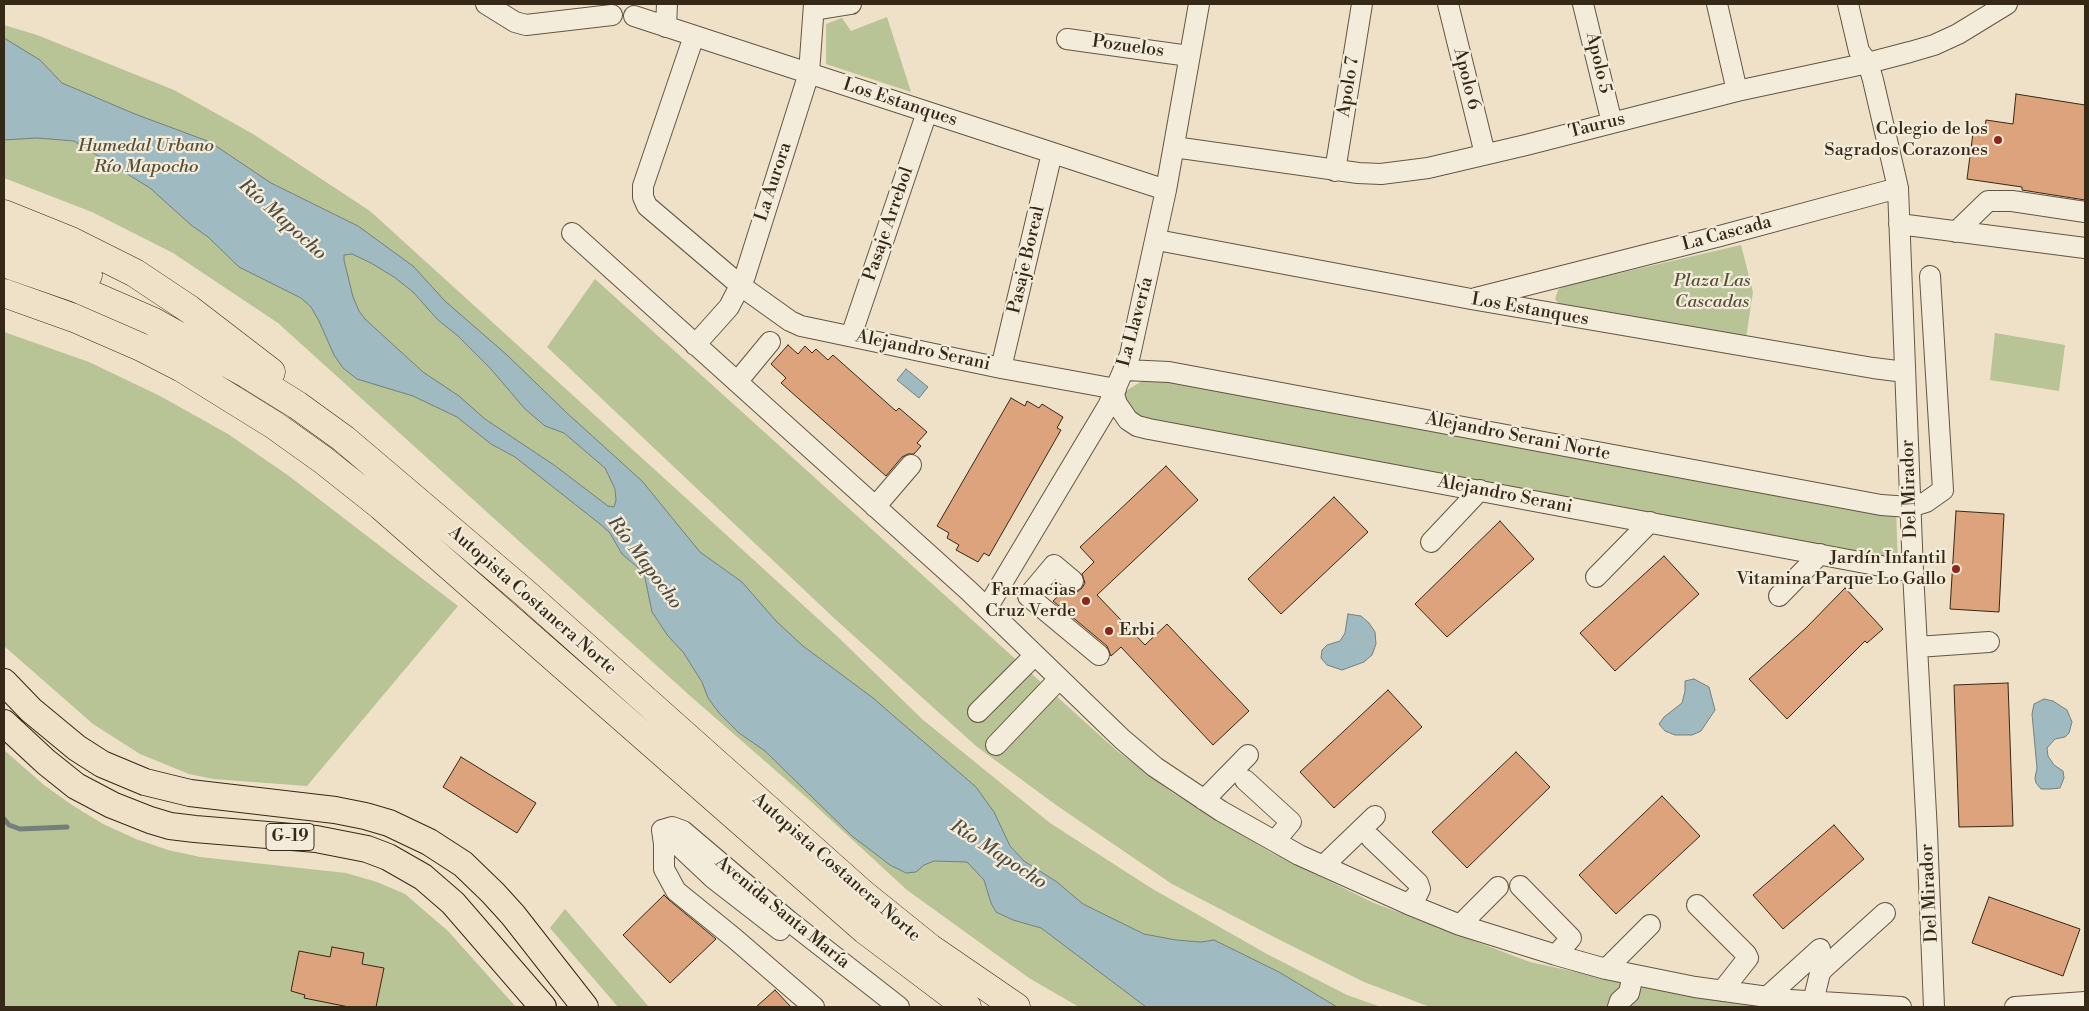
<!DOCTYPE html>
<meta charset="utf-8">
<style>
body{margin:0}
#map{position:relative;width:2089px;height:1011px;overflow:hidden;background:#eee1c7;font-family:"Libre Bodoni",serif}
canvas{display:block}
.frame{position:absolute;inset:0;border:5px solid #362816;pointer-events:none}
</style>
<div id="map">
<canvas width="2089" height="1011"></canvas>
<div class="frame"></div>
</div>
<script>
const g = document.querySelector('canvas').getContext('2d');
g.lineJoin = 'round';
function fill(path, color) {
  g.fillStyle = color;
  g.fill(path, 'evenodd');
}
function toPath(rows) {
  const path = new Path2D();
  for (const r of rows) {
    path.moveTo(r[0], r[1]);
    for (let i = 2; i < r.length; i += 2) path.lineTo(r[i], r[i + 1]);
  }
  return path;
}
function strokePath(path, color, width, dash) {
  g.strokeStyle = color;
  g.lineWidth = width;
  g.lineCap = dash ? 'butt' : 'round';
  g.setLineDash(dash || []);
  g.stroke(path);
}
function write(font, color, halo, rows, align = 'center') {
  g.font = font + ' "Libre Bodoni",serif';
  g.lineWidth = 4.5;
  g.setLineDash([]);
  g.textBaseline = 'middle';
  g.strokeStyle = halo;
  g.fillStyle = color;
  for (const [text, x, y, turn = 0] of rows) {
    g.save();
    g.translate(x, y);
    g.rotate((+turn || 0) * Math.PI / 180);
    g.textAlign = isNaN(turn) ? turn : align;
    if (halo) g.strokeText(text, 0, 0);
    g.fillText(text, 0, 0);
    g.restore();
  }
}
const green = toPath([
 [887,17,911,92,826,64,826,24,842,18,851,31],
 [4,25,37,35,174,90,253,134,370,211,698,509,839,638,922,719,1050,823,1151,888,1267,954,1347,995,1381,1007,1079,1007,1029,978,907,890,807,798,688,694,278,323,173,253,92,212,4,178],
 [1741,245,1753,292,1746,338,1563,308,1555,299,1558,290,1564,286],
 [595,279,1116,750,1173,793,1270,852,1374,903,1530,962,1636,985,1773,1007,1430,1007,1364,982,1274,937,1172,884,1056,805,976,746,835,619,547,347],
 [4,332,89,362,160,396,228,434,289,476,458,606,307,786,213,779,189,774,140,754,93,724,4,646],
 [1995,333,2065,345,2059,391,1990,380],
 [1142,381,1197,383,1896,510,1898,565,1130,417,1120,405,1124,392],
 [4,750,44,785,72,805,103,824,136,839,168,850,200,857,346,873,377,882,405,894,448,931,516,1007,4,1007],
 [565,909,649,1007,618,1007,550,928]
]);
const water = toPath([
 [4,38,40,60,62,83,135,114,210,142,271,183,358,226,413,266,445,301,507,355,568,414,642,481,700,552,742,582,776,621,803,646,873,698,976,787,994,812,1010,846,1024,861,1057,882,1083,904,1144,934,1176,940,1201,942,1214,940,1279,972,1337,1007,1146,1007,1041,928,1013,920,996,912,991,903,984,880,967,862,934,861,924,865,916,872,906,873,890,865,852,836,765,751,739,733,719,713,708,698,702,682,683,652,668,636,652,612,644,573,622,554,610,533,600,524,515,457,491,444,457,417,413,396,357,379,343,368,334,355,319,321,311,307,301,298,239,267,208,237,191,225,150,188,74,141,37,138,4,140,4,38],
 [352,254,371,263,394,277,413,292,438,320,458,336,490,368,525,409,545,426,564,433,605,468,615,489,616,500,614,507,608,506,554,465,485,419,459,396,423,372,365,319,359,311,353,297,344,260,344,255,352,254],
 [906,369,928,387,919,398,897,380,906,369],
 [1348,614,1361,616,1369,623,1375,632,1376,644,1372,655,1364,662,1342,670,1327,665,1321,658,1322,650,1327,645,1340,641,1345,633,1348,614],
 [1694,679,1709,687,1715,710,1701,731,1692,735,1675,735,1665,731,1659,724,1664,717,1682,703,1685,691,1685,681,1694,679],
 [2044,699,2053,701,2067,710,2072,722,2069,733,2065,737,2055,739,2047,748,2048,756,2054,765,2063,771,2064,778,2060,788,2051,789,2041,789,2036,783,2035,778,2037,768,2032,714,2034,704,2044,699]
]);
const stream = toPath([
 [4,819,9,825,20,829,67,827]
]);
const building = toPath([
 [2016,94,2085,105,2085,200,2022,190,2022,187,1967,179,1973,133,1984,135,1986,120,2013,124,2016,94],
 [788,345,798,354,805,346,812,353,816,349,828,360,833,355,896,411,899,408,927,432,917,443,921,446,914,454,908,454,902,457,886,476,781,383,786,378,771,364,788,345],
 [1011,398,1025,406,1027,401,1039,408,1042,404,1063,417,1057,428,1061,430,989,556,984,553,978,562,956,550,959,545,947,538,949,533,937,526,1011,398],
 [1166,466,1198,500,1097,595,1145,645,1167,624,1249,711,1213,745,1121,647,1111,656,1107,646,1053,601,1065,590,1070,593,1077,592,1082,588,1085,583,1082,574,1094,562,1080,547,1166,466],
 [1334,497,1368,532,1281,614,1248,579,1334,497],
 [1956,511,2004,514,1999,612,1950,609,1956,511],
 [1500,521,1534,559,1447,637,1415,604,1500,521],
 [1664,556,1699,594,1615,671,1580,633,1664,556],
 [1845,588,1883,629,1867,643,1865,641,1787,719,1749,679,1806,628,1845,588],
 [2008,683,2013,826,1959,827,1954,685,2008,683],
 [1388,690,1422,727,1334,808,1300,772,1388,690],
 [1516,752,1550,787,1467,868,1432,832,1516,752],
 [461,757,536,803,517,833,443,787,461,757],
 [1662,796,1700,836,1616,914,1579,875,1662,796],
 [1834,825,1864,859,1783,929,1753,895,1834,825],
 [664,895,669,900,716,939,670,983,623,935,664,895],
 [1989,897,2080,929,2063,976,1972,943,1989,897],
 [332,947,364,953,362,964,384,968,376,1007,349,1007,304,998,305,995,291,991,299,951,330,957,332,947],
 [775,990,791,1007,756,1007,775,990]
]);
const minor = toPath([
 [486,4,515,22,526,25,612,15],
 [1448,4,1485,154],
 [1583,4,1612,123],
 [1717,4,1737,91],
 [1848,4,1859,51,1868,63,1873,80,1898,188,1913,572,1927,832,1934,1007],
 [814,10,851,4],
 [634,16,1166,190],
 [666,27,667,4],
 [694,36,643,186,643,197,647,206,741,286,790,321,801,326,1001,368,1116,389],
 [1067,39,1189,56],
 [1174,147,1358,173,1381,174,1428,168,1526,145,1737,91,1868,63,1910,52,1934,45,1958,34,2007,4],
 [1335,171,1362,4],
 [1899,224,2085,248],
 [1956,232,1988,201,2012,201,2085,212],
 [572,233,969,591,1122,739,1155,767,1221,811,1299,855,1408,904,1460,925,1556,955,1606,969,1695,987,1790,1000,1901,1007],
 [1157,240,1471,299,1873,368,1905,372],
 [1476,298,1720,236,1898,188],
 [851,336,927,112],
 [695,345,729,307,745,276,809,73,814,4],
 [1001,368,1052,153],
 [1125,370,1169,372,1881,505,1910,507,1926,502,1943,490,1930,276],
 [737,382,770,342],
 [1114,394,1117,404,1128,420,1137,426,1149,429,1913,572],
 [875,507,911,465],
 [1431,542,1480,490],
 [1596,577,1650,522],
 [1073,581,1054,565,1028,596,1099,655],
 [1779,596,1820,554],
 [987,608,1108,406,1130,355,1166,190,1199,4],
 [1917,647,1989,642],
 [978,712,1035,655],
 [996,745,1059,679],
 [1245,780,1291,822,1275,841],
 [1204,800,1248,755],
 [662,830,672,827,683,831,789,921,899,1007],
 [662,830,713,878,780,930],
 [662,830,664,844,664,869,676,891,734,938,814,1007],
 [1371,838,1418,883,1420,889,1417,895,1408,904],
 [1323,866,1375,816],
 [1520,886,1571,938,1556,955],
 [1697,905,1746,954,1748,958,1722,991],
 [1460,925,1498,887],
 [1606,969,1650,925],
 [1767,997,1820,949],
 [1813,1002,1820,973,1824,968,1885,913],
 [1618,1007,1620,1001,1629,993,1633,975],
 [2015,1007,2085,1002]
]);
const major = toPath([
 [4,682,31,710,77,748,102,764,145,782,190,793,335,810,365,816,389,823,429,842,463,864,493,893,513,915,585,1007],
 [4,723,46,762,76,786,112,805,150,820,170,826,195,829,316,839,367,849,388,857,423,877,453,903,543,1007]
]);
const highway = toPath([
 [4,214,71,241,135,273,189,309,271,372],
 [4,242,44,255,88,275],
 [4,263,76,288,152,321,247,374,297,405,344,439,524,592,863,894,930,948,1016,1007],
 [4,293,74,318,143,348,182,368,274,425,323,460,381,506,865,930,967,1007]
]);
const markers = [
 [1998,140,5,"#8f2418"],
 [1956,569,5,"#8f2418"],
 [1086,601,5,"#8f2418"],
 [1109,631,5,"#8f2418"]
];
const shields = [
 [290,837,48]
];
const shieldNames = [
 ["G-19",290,837]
];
const streetNames = [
 ["Pozuelos",1128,47,8],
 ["Apolo 5",1598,63,77],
 ["Apolo 6",1466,79,76],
 ["Apolo 7",1349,87,-81],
 ["Los Estanques",900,103,18],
 ["Taurus",1597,126,-14],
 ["La Aurora",774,182,-72],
 ["Pasaje Arrebol",889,224,-71],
 ["La Cascada",1727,234,-15],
 ["Pasaje Boreal",1027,260,-77],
 ["Los Estanques",1530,310,10],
 ["La Llavería",1136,322,-75],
 ["Alejandro Serani",923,351,12],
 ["Alejandro Serani Norte",1518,437,11],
 ["Del Mirador",1910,489,-92],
 ["Alejandro Serani",1505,495,11],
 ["Autopista Costanera Norte",532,601,41],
 ["Autopista Costanera Norte",836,868,41],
 ["Del Mirador",1930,893,-93],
 ["Avenida Santa María",782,913,39]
];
const poiNames = [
 ["Colegio de los",1988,130],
 ["Sagrados Corazones",1988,151],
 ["Jardín Infantil",1946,559],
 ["Vitamina Parque Lo Gallo",1946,580],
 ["Farmacias",1076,591],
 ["Cruz Verde",1076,612],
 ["Erbi",1119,631,"left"]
];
const parkNames = [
 ["Humedal Urbano",146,147],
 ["Río Mapocho",146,168],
 ["Plaza Las",1712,282],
 ["Cascadas",1712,303]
];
const waterNames = [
 ["Río Mapocho",282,220,42],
 ["Río Mapocho",644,563,53],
 ["Río Mapocho",998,855,33]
];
fill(green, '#b8c396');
fill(water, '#9fbac0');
strokePath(water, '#75807c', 1);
strokePath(stream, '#75807c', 5);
fill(building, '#dca37c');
strokePath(building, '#362816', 1);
strokePath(minor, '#645642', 22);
strokePath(major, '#362816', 28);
strokePath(highway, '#362816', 29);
strokePath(minor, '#f4ecdb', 20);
strokePath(major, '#eee1c7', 26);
strokePath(highway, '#eee1c7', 28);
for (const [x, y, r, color] of markers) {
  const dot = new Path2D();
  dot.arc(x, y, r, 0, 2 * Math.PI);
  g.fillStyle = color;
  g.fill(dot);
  strokePath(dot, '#f4ecdb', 2);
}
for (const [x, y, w] of shields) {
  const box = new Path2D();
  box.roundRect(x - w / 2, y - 13.5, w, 27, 4);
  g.fillStyle = '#f4ecdb';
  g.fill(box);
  strokePath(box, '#362816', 1);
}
write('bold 16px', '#362816', null, shieldNames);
write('18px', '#362816', '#f4ecdb', streetNames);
write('18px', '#362816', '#f4ecdb', poiNames, 'right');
write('italic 18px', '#564f36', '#f4ecdb', parkNames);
write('italic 19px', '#504c40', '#f4ecdb', waterNames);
</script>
